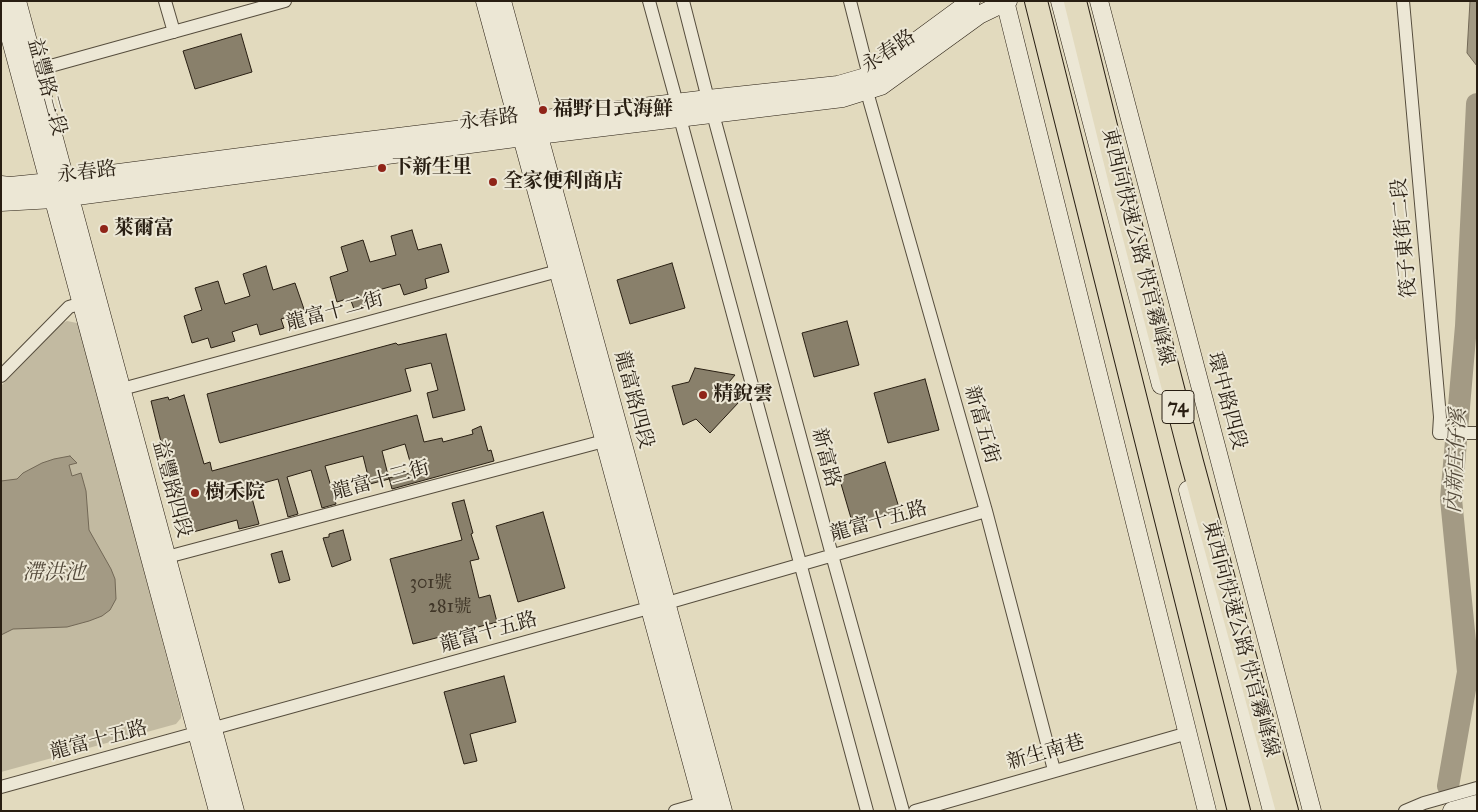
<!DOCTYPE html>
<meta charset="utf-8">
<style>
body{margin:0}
#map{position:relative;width:1478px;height:812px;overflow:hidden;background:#e2dabe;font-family:"IM FELL Great Primer",serif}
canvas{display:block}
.frame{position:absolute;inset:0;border:2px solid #281e12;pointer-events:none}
</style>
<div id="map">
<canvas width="1478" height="812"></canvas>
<div class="frame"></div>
</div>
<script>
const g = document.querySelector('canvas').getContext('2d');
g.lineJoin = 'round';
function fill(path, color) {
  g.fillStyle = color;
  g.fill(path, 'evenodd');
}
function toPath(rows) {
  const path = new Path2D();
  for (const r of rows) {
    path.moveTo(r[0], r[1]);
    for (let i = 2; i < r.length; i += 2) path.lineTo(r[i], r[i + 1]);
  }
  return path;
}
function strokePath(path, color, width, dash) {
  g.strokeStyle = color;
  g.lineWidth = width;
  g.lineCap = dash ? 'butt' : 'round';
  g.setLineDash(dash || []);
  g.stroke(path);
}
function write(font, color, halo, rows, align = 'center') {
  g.font = font + ' "IM FELL Great Primer","Noto Serif TC",serif';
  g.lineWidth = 4;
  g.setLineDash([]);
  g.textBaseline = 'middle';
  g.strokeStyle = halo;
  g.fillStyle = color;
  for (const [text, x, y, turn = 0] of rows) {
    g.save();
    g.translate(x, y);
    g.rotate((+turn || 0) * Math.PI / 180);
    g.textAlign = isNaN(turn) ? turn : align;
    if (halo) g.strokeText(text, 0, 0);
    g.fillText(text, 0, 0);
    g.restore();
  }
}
const green = toPath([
 [67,321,77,323,80,328,181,712,181,718,176,724,1,772,1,386,61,324]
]);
const water = toPath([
 [1470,1,1477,1,1477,66,1467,53,1470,1],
 [70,456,77,463,69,465,72,476,81,473,86,491,89,530,111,569,115,579,116,599,110,610,102,616,89,621,67,627,13,629,1,635,1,481,17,479,23,473,42,463,54,459,70,456]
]);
const river = toPath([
 [1448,786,1468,672,1451,499,1466,326,1477,104]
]);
const building = toPath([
 [241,34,252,72,195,89,183,51,241,34],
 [412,230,418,250,441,244,449,272,425,279,427,288,404,295,400,284,375,291,378,302,354,309,350,298,337,302,330,277,348,271,341,247,363,240,370,262,396,255,391,236,412,230],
 [672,263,685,308,630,324,617,280,672,263],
 [266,266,273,290,295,283,305,312,281,319,284,328,260,335,257,324,232,332,235,341,211,348,208,338,192,343,184,316,202,310,195,288,218,281,225,304,250,296,243,274,266,266],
 [847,321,859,365,814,377,802,333,847,321],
 [446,334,465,410,433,418,427,393,438,390,431,363,405,369,411,391,220,443,219,441,207,394,396,343,398,345,446,334],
 [695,368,735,375,724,388,739,402,710,433,696,419,683,425,672,386,689,382,695,368],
 [925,379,939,430,888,443,874,393,925,379],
 [184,395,204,464,210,462,212,471,417,415,424,442,442,438,443,442,473,434,472,430,481,426,488,451,491,450,494,461,392,489,389,478,413,472,405,444,382,451,389,479,370,484,363,456,325,466,336,504,322,508,311,470,287,477,298,514,288,517,278,479,249,487,259,524,239,529,237,520,186,534,169,474,171,473,165,454,164,454,151,401,168,397,169,400,184,395],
 [885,462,900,511,853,525,839,477,885,462],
 [464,500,473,533,471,534,479,559,470,561,479,598,490,595,497,622,413,644,390,559,462,540,452,503,464,500],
 [543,512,565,588,518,602,496,526,543,512],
 [343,530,351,560,332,567,323,538,329,537,329,534,343,530],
 [282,551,290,580,279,583,271,554,282,551],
 [504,676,516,722,470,734,477,761,464,764,444,692,504,676]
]);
const street = toPath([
 [165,1,174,32],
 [649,1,677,103],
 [683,1,708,99],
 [850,1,869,76],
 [1403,1,1440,417,1439,433,1477,433],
 [36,70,285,1],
 [867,92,986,511,1054,770],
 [713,114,832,555,903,811],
 [680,118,867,811],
 [1,376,69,307,82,303],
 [122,389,558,271],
 [167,557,604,441],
 [1,787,667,603,986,511],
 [675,811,703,803],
 [915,811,1188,733],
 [1405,811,1424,803,1477,788]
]);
const secondary = toPath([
 [17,1,235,811],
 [485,1,705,811],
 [502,1,723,811],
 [1005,1,1207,811],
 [1060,1,1161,385],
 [1099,1,1312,811],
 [1,3,218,811],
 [1,185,10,186,50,182,325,146,708,99,838,85,869,76,971,1],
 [1,202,54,199,538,135,843,98,881,86,979,15,1008,1],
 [1188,490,1272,811],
 [1452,811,1477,804]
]);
const highway = toPath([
 [1036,1,1239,811],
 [1075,1,1122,191,1192,462,1287,811]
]);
const markers = [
 [543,110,5,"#8f2418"],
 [382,168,5,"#8f2418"],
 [493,182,5,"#8f2418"],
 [104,229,5,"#8f2418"],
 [703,395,5,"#8f2418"],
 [195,493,5,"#8f2418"]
];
const numberNames = [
 ["301號",431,584],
 ["281號",450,608]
];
const shields = [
 [1178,407,32]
];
const shieldNames = [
 ["74",1178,407]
];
const streetNames = [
 ["永春路",889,52,-34],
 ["益豐路三段",46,87,75],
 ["永春路",489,120,-7],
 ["永春路",87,173,-7],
 ["筏子東街二段",1405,238,-95],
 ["東西向快速公路 快官霧峰線",1137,247,76],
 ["龍富十二街",335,312,-15],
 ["龍富路四段",633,400,75],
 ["環中路四段",1226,401,75],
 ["新富五街",981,425,74],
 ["新富路",825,458,75],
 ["龍富十三街",381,481,-15],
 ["益豐路四段",171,489,75],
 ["龍富十五路",879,522,-16],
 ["龍富十五路",489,633,-16],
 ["東西向快速公路 快官霧峰線",1240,639,75],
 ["龍富十五路",99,741,-15],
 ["新生南巷",1046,753,-16]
];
const poiNames = [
 ["福野日式海鮮",553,110],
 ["下新生里",392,168],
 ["全家便利商店",503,182],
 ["萊爾富",114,229],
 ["精銳雲",713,395],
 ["樹禾院",205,493]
];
const waterNames = [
 ["內新庄仔溪",1457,461,-87],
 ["滯洪池",54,574]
];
fill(green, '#c2baa1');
fill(water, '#a39a84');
strokePath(water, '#726856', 1);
strokePath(river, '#a39a84', 22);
fill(building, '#89806b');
strokePath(building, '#281e12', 1);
strokePath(street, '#564d3d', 14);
strokePath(secondary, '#281e12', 19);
strokePath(highway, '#281e12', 24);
strokePath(street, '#ece7d5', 12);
strokePath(secondary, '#ece7d5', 18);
strokePath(highway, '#e2dabe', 22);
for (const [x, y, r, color] of markers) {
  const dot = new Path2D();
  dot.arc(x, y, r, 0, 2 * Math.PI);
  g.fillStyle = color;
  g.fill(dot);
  strokePath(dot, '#ece7d5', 2);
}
write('18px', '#403628', null, numberNames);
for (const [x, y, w] of shields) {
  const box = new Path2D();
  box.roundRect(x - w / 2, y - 16.5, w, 33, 4);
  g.fillStyle = '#ece7d5';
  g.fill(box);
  strokePath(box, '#281e12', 1);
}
write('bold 19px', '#281e12', null, shieldNames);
write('20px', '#281e12', '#ece7d5', streetNames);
write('bold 20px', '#281e12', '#ece7d5', poiNames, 'left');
write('italic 21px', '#53493a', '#ece7d5', waterNames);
</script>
